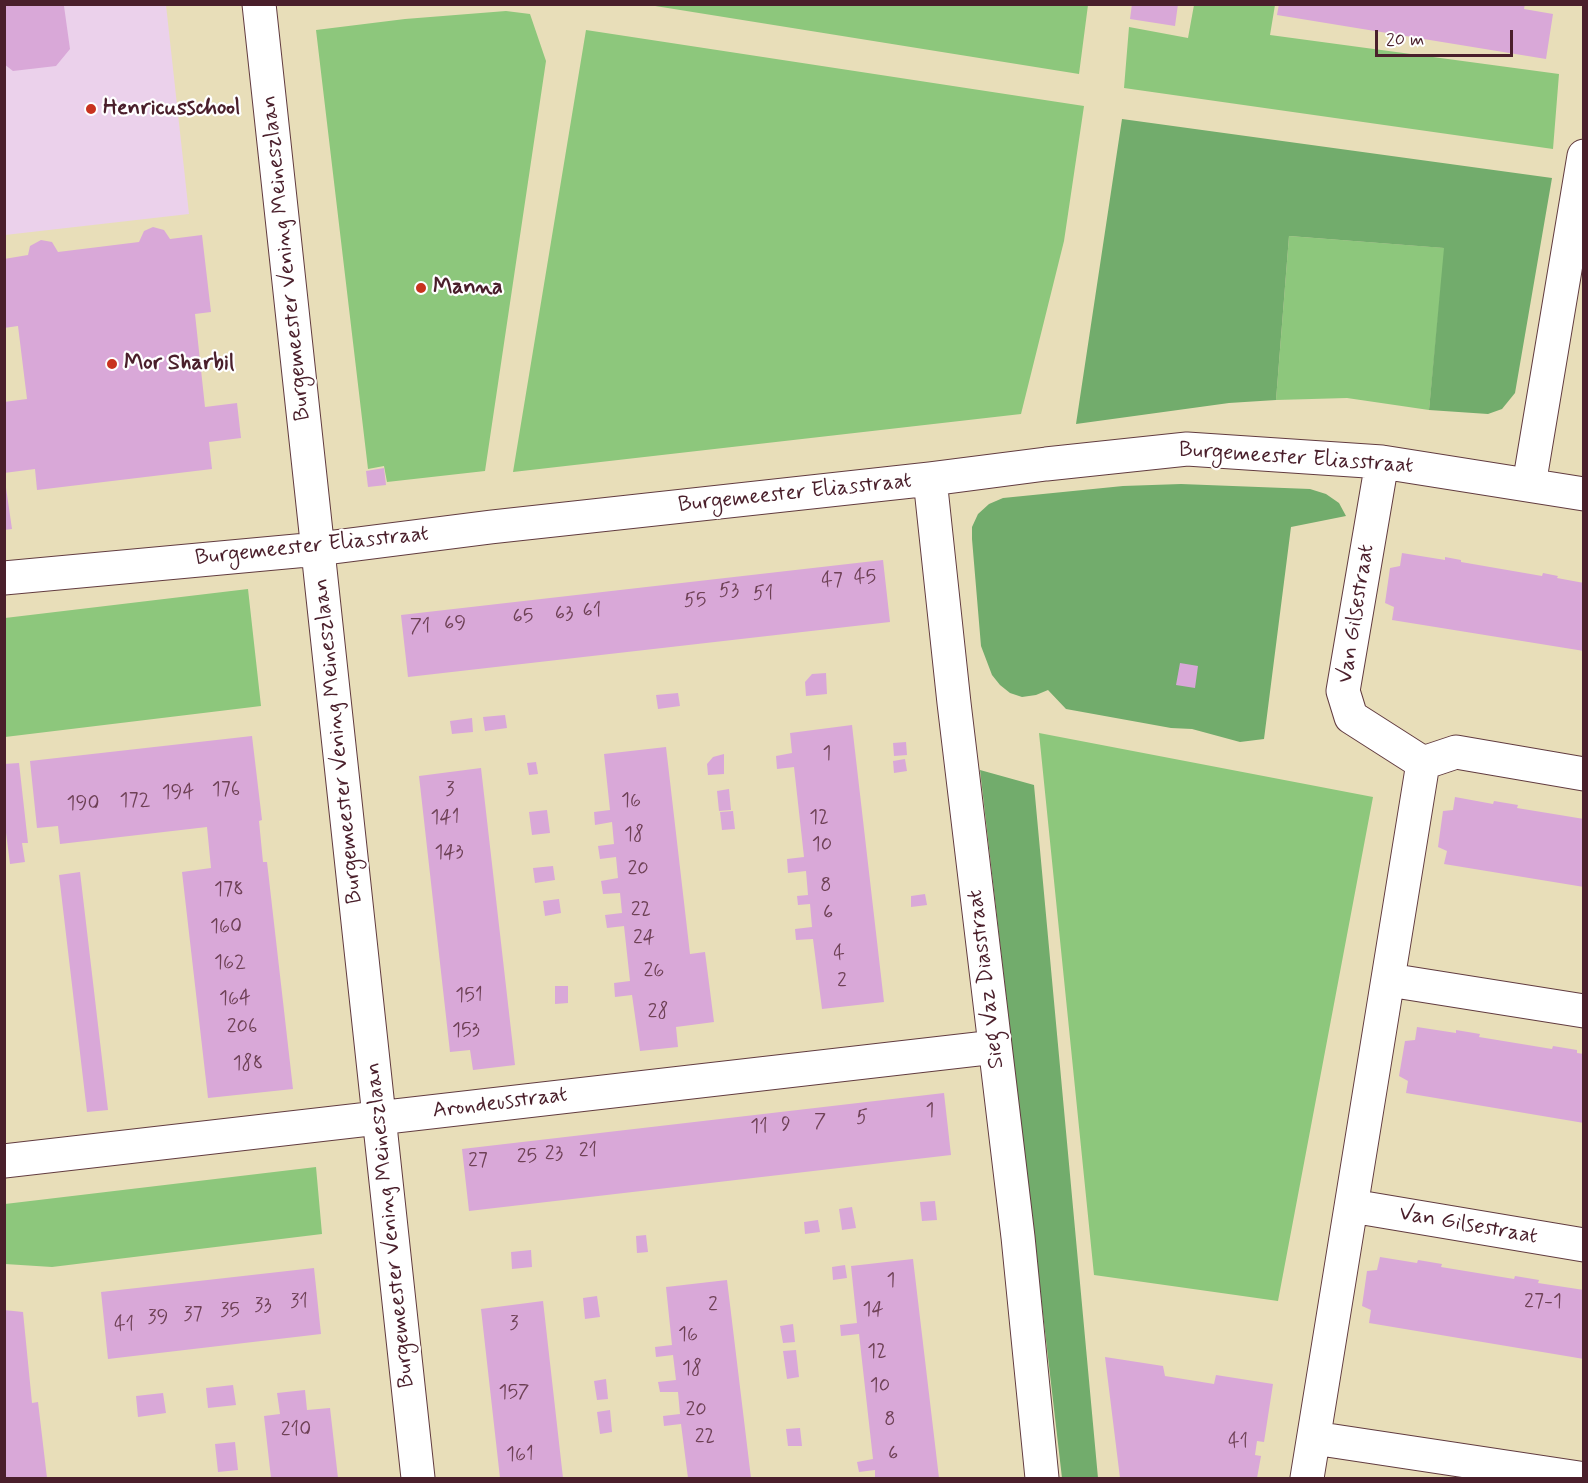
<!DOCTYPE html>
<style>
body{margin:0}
#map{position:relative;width:1588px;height:1483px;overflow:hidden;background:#e8deb9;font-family:Mynerve,sans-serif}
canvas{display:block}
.frame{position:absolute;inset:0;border:6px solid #4a1f2b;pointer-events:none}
.scale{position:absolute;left:1375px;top:30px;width:138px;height:27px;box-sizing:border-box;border:3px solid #4a1f2b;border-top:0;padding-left:8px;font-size:18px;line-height:21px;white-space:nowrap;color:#4a1f2b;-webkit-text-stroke:4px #fff;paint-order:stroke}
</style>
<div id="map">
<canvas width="1588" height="1483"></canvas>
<div class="frame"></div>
<div class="scale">20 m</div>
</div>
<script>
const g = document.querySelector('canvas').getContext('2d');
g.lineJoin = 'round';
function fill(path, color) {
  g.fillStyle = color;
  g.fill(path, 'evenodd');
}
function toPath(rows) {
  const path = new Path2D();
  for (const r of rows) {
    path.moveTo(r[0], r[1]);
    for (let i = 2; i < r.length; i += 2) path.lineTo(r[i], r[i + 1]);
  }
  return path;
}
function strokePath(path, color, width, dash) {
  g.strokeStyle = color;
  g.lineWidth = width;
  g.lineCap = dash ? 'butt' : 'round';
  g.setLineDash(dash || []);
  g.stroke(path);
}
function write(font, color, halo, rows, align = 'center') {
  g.font = font + ' Mynerve,sans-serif';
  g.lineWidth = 4.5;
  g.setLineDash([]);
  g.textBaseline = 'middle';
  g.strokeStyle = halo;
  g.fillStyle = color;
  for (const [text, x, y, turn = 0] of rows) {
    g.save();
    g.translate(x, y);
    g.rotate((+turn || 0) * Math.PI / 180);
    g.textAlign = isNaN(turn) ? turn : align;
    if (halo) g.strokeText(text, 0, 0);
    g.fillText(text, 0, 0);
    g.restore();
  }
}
const built = toPath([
 [4,5,166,5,189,214,5,235]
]);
const green = toPath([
 [649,5,1088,4,1088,5,1079,74],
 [1194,5,1275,5,1270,35,1559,74,1553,149,1124,88,1129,27,1188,38],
 [506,11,530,14,546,61,485,471,387,482,384,466,368,469,316,30,405,19],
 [586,30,1084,106,1064,241,1021,414,513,472],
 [1289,236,1445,248,1429,410,1347,398,1276,400],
 [248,589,261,706,5,737,5,618],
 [1039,733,1373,797,1278,1301,1094,1275],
 [316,1167,322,1234,52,1267,5,1264,5,1204]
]);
const forest = toPath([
 [1122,119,1552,178,1515,393,1502,409,1488,414,1429,410,1444,248,1289,236,1276,400,1229,403,1076,424],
 [1181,484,1310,489,1326,494,1339,503,1346,516,1291,527,1264,739,1240,742,1192,729,1171,728,1066,709,1048,690,1036,695,1022,697,1010,693,1000,685,992,675,981,646,972,539,972,527,978,514,989,504,1003,498,1123,486],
 [980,770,1034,785,1098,1478,1062,1478]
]);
const building = toPath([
 [4,4,62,4,64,6,70,49,56,66,13,71,4,64],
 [1132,4,1178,4,1175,26,1130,19],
 [1279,4,1525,4,1524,9,1553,14,1546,59,1277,15],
 [153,227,164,230,170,239,202,235,211,312,195,314,205,407,237,403,241,438,209,442,212,469,37,490,35,469,4,473,4,402,27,399,18,326,4,328,4,259,28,255,30,246,41,240,52,242,58,252,139,242,144,231],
 [384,468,386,485,368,487,366,471],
 [4,474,12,529,4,530],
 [1402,553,1445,560,1445,557,1461,560,1461,562,1542,576,1543,573,1558,576,1557,578,1584,583,1584,651,1392,620,1394,607,1385,603,1390,568,1400,566],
 [883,560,890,622,408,677,401,615],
 [1180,663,1198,666,1195,688,1176,685],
 [826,673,827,694,806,696,805,682,812,674],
 [678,693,680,706,658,709,656,695],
 [505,715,507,728,485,731,483,717],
 [472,718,473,732,452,734,450,721],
 [852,725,884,1002,822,1009,813,939,796,940,795,929,812,927,810,904,798,905,797,896,808,895,806,871,788,873,787,859,804,857,794,767,777,769,776,756,792,753,790,733],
 [252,736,262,820,259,821,263,862,267,862,293,1089,208,1098,182,872,211,868,207,827,60,844,58,826,37,828,30,761],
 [906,742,907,755,894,756,893,743],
 [666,747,690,954,705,952,714,1022,676,1027,678,1047,640,1051,632,995,615,997,614,983,630,981,624,926,607,928,605,915,622,913,620,893,603,894,601,881,618,878,616,857,600,859,598,846,614,844,612,822,595,825,594,812,610,810,604,754],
 [724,754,724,774,708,775,707,764,713,757],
 [905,759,907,771,894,773,893,761],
 [536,762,538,774,529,775,527,763],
 [19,763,28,843,22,843,25,862,10,864,4,817,4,764],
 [481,768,515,1065,473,1070,470,1050,450,1052,419,776],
 [729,789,731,810,719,811,717,791],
 [1455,797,1493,804,1494,801,1518,805,1517,808,1584,819,1584,887,1444,864,1447,851,1438,847,1443,811,1453,810],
 [547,810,550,833,532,835,529,812],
 [733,811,735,829,722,830,720,812],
 [553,866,555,880,535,883,533,868],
 [80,872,108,1110,87,1112,59,875],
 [925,894,927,905,911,907,911,896],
 [559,899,561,913,545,916,543,901],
 [555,986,568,986,568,1003,555,1004],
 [1417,1027,1456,1033,1456,1030,1480,1034,1479,1037,1552,1049,1553,1046,1577,1050,1577,1053,1584,1054,1584,1123,1406,1093,1408,1081,1399,1076,1405,1041,1415,1040],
 [944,1093,951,1155,469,1211,462,1149],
 [935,1201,937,1220,922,1221,920,1202],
 [852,1207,856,1228,842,1230,839,1209],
 [818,1220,820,1232,805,1234,804,1222],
 [646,1235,648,1252,637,1253,636,1236],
 [531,1250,532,1267,512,1269,511,1252],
 [1380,1257,1417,1263,1418,1260,1442,1264,1441,1267,1514,1279,1515,1276,1539,1280,1538,1283,1584,1290,1584,1359,1369,1323,1371,1310,1362,1306,1367,1271,1377,1270],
 [913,1259,939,1478,875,1478,875,1470,859,1472,857,1462,873,1459,859,1334,841,1336,840,1325,857,1323,851,1266],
 [845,1265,847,1278,833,1280,832,1267],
 [314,1268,321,1334,108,1359,101,1292],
 [727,1280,751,1478,688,1478,681,1424,664,1426,663,1416,680,1414,678,1392,660,1392,658,1382,676,1380,673,1355,656,1357,655,1347,672,1345,666,1287],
 [597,1296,600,1317,585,1319,583,1298],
 [543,1301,563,1478,500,1478,481,1309],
 [4,1310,23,1312,32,1403,38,1402,47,1478,4,1478],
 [793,1324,795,1342,783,1343,780,1326],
 [796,1350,799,1377,787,1379,783,1351],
 [1105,1357,1163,1366,1165,1376,1214,1384,1216,1375,1273,1384,1264,1442,1257,1441,1255,1455,1261,1456,1257,1478,1120,1478],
 [606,1379,608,1399,597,1400,594,1381],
 [233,1385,236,1405,208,1408,206,1388],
 [305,1390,307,1410,330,1408,338,1478,271,1478,264,1416,280,1414,277,1393],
 [163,1393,166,1413,138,1417,136,1396],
 [610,1410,612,1432,600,1434,597,1412],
 [800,1428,802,1446,788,1446,786,1429],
 [235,1442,238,1470,218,1472,215,1444]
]);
const minor = toPath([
 [259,4,418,1478],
 [1382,462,1343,691,1351,717,1423,763],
 [930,479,954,703,1018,1237,1042,1478],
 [1529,485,1584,156],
 [4,578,318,549,491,527,930,479,1046,464,1187,449,1382,462,1584,494],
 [1423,763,1456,752,1584,774],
 [1389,980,1584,1011],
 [4,1161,995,1047],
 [1352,1206,1584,1245],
 [1314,1438,1579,1478],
 [1307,1478,1423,763]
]);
const markers = [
 [91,109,6,"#c8321e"],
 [421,288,6,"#c8321e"],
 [112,364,6,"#c8321e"]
];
const numberNames = [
 ["45",865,579],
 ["47",832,582],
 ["53",729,592],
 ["51",763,595],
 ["55",695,602],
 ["61",592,612],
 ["63",564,615],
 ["65",523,618],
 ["69",455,625],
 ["71",420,628],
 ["1",827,755],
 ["176",226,791],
 ["3",450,791],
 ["194",178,794],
 ["172",135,802],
 ["16",631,802],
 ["190",83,805],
 ["141",445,819],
 ["12",819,819],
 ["18",634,836],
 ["10",822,846],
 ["143",449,854],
 ["20",638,870],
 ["8",826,887],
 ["178",229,891],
 ["22",641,911],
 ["6",828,914],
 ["160",226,928],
 ["24",644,939],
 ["4",839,955],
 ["162",230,964],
 ["26",654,972],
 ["2",842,982],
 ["151",469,997],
 ["164",235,1000],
 ["28",658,1013],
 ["206",242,1028],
 ["153",466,1032],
 ["188",248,1065],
 ["1",930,1112],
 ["5",862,1119],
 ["7",820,1123],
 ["9",786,1126],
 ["11",759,1128],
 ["21",588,1152],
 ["23",554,1155],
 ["25",527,1158],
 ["27",478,1162],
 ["1",891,1282],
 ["31",299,1303],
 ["27-1",1543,1303],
 ["2",713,1306],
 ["33",263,1307],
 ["14",873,1311],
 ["35",230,1312],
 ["37",193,1316],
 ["39",158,1319],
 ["3",514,1325],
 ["41",124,1326],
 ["16",688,1336],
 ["12",877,1353],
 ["18",692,1370],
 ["10",880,1387],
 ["157",514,1394],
 ["20",696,1411],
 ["8",890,1421],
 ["210",296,1431],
 ["22",705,1438],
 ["41",1238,1443],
 ["6",893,1455],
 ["161",520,1456]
];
const poiNames = [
 ["Henricusschool",103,109],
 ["Manna",433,288],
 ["Mor Sharbil",124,364]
];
const streetNames = [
 ["Burgemeester Vening Meineszlaan",287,258,-96],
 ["Burgemeester Eliasstraat",1296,459,4],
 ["Burgemeester Eliasstraat",795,494,-6],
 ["Burgemeester Eliasstraat",312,547,-6],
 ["Van Gilsestraat",1357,614,-81],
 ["Burgemeester Vening Meineszlaan",339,741,-96],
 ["Sieg Vaz Diasstraat",987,979,-97],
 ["Arondeusstraat",500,1104,-7],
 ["Burgemeester Vening Meineszlaan",391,1225,-96],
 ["Van Gilsestraat",1468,1226,10]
];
fill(built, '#ebd1eb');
fill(green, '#8dc77c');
fill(forest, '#72ac6c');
fill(building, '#d9a8d8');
strokePath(minor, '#623c40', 35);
strokePath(minor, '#fff', 33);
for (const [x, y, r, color] of markers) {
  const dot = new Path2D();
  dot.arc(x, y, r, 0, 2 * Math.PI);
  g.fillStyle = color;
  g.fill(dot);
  strokePath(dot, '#fff', 2);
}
write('20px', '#6e4156', null, numberNames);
write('bold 22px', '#4a1f2b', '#fff', poiNames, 'left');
write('22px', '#4a1f2b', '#fff', streetNames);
</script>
